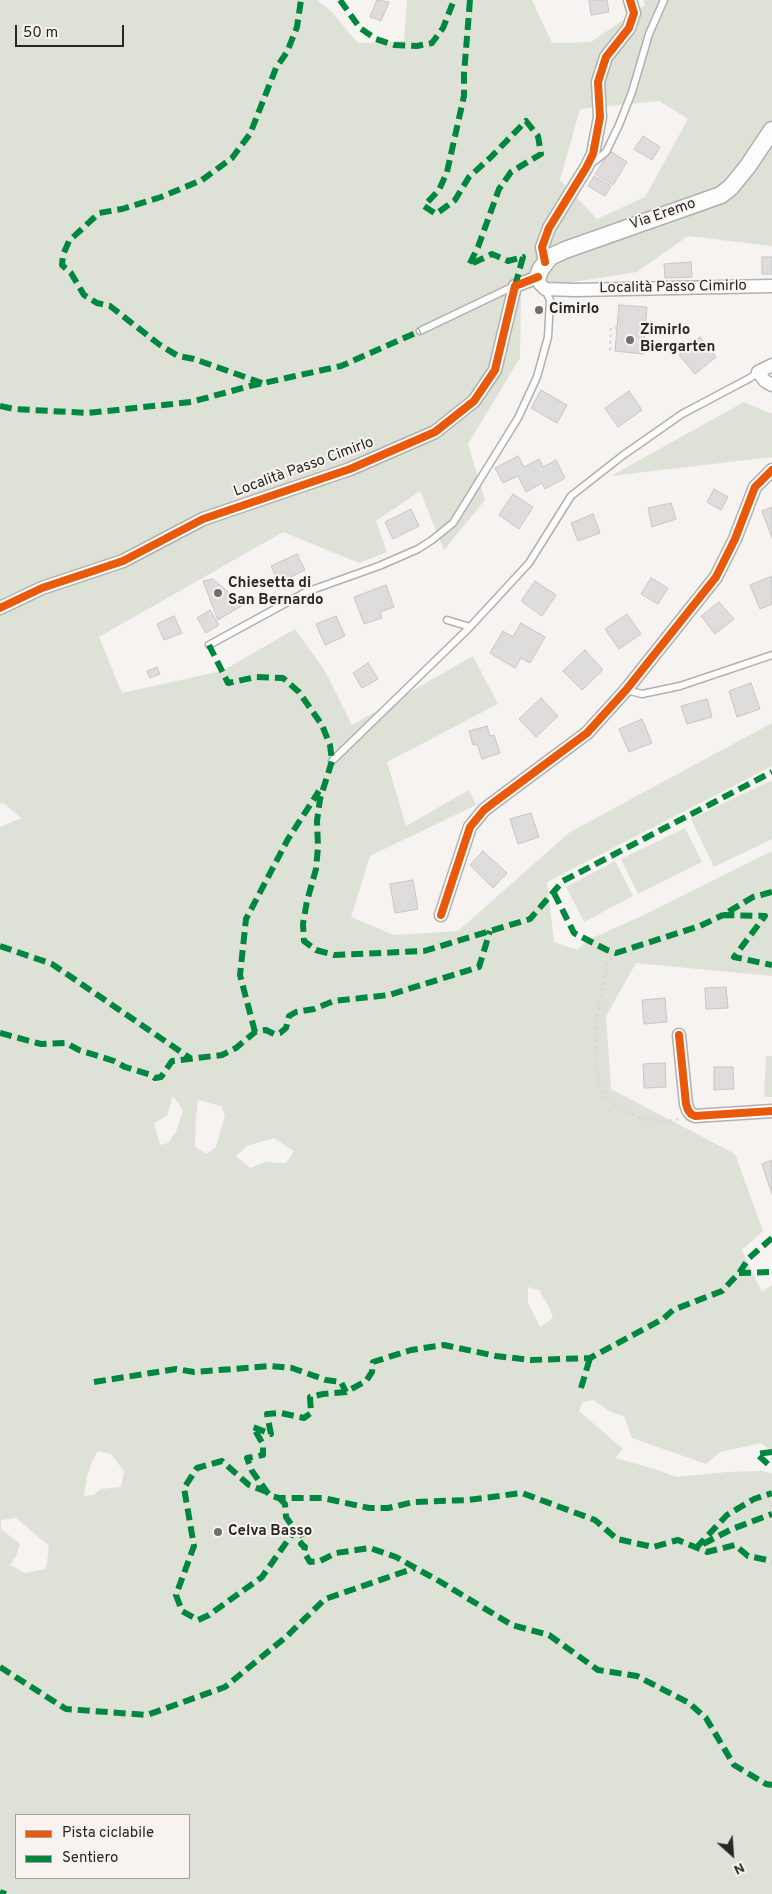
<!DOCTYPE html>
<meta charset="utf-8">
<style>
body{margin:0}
#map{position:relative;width:772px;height:1894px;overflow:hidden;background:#f6f3f1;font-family:Overpass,sans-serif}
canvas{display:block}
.legend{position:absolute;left:15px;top:1814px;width:175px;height:65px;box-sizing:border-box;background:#f8f3ef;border:1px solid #a5a19e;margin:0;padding:6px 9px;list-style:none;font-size:15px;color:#292725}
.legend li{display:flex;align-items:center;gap:10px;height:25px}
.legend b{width:25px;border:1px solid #a5a19e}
.north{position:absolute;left:707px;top:1829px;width:50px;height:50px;-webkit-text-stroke:4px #f8f3ef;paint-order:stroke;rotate:154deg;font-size:14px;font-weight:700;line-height:20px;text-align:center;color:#292725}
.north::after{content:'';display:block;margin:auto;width:18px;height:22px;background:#292725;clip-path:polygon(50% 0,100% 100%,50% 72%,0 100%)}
.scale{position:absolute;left:15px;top:25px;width:109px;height:22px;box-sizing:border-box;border:2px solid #292725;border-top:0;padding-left:6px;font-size:15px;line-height:18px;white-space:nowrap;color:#292725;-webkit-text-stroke:4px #f8f3ef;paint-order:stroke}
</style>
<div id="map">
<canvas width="772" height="1894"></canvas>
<ul class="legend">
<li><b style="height:6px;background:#e8590c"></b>Pista ciclabile</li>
<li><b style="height:6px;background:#00873e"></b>Sentiero</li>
</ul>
<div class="north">N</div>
<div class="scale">50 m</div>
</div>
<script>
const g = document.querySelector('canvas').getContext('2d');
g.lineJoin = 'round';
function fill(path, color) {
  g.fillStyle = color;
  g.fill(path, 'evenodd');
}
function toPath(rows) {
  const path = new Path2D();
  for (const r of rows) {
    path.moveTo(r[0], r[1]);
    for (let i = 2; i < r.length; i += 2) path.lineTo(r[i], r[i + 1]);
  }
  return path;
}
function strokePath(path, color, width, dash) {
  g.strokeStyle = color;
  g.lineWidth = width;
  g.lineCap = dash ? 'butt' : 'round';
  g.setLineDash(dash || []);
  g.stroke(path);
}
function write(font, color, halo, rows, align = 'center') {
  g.font = font + ' Overpass,sans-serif';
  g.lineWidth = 4;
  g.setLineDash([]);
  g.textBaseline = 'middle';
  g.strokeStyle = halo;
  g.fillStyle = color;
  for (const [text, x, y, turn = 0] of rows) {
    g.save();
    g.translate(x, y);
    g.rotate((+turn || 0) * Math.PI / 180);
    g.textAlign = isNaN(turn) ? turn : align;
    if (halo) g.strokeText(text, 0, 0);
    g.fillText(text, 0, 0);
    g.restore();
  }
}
const green = toPath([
 [0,0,317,0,332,12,358,43,404,41,407,0,532,0,552,43,591,42,645,5,643,0,772,0,772,246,688,236,637,272,521,290,520,358,468,444,485,500,444,550,420,491,376,521,387,552,359,563,283,532,99,637,122,693,222,671,295,629,325,671,352,725,473,656,498,704,387,762,406,826,469,790,476,805,370,856,351,917,394,935,458,931,570,832,772,723,772,766,547,882,554,942,577,950,588,940,646,914,772,851,772,976,636,963,606,1016,611,1089,735,1154,763,1231,742,1250,762,1292,772,1285,772,1451,761,1443,720,1452,706,1464,632,1438,624,1416,611,1412,593,1400,583,1402,579,1411,623,1449,615,1458,658,1470,676,1477,727,1472,763,1471,772,1474,772,1894,0,1894,0,827,21,818,5,804,0,803],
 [659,101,688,119,645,197,597,219,560,180,580,109],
 [173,1096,183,1110,176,1132,168,1143,160,1145,154,1123,167,1116],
 [198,1100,221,1106,225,1115,216,1147,207,1154,195,1147,196,1117],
 [274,1138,294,1151,286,1163,266,1162,250,1168,236,1156,247,1146],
 [528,1287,539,1290,549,1307,553,1318,540,1327,528,1303],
 [98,1451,111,1454,124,1471,121,1487,101,1489,93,1495,84,1496,87,1476,92,1462],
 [16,1518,49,1546,46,1569,25,1573,10,1565,16,1556,20,1544,1,1529,1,1520],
 [16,1815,189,1815,189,1878,16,1878],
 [744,402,772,414,772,457,611,476],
 [772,780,772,839,714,867,691,819],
 [685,828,702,862,638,894,621,859],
 [615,861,633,896,584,922,566,887],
 [766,1056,772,1056,772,1097,764,1097]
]);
const building = toPath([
 [377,0,389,2,381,21,370,17,377,0],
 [589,0,607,0,609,12,591,15,589,0],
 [643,136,660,147,652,160,634,149,643,136],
 [610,151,627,162,613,185,595,174,610,151],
 [594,176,611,186,605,196,588,186,594,176],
 [762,257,772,257,772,274,762,274,762,257],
 [691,262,692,277,665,278,664,264,691,262],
 [619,305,647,307,643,354,615,351,619,305],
 [700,337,716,357,695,374,679,355,700,337],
 [541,390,567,405,557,423,531,408,541,390],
 [629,391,642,410,618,427,605,408,629,391],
 [518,456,524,467,539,459,543,467,556,460,565,478,545,489,542,483,526,492,518,476,503,483,495,468,518,456],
 [714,489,728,497,721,510,707,502,714,489],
 [513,494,533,507,519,529,499,515,513,494],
 [671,503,676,519,652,527,648,508,671,503],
 [772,507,772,538,762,511,772,507],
 [411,509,419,526,393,539,385,522,411,509],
 [593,514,600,533,578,541,571,523,593,514],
 [297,554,305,570,279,583,271,566,297,554],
 [772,576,772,604,760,609,750,585,772,576],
 [651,578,668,588,658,604,641,594,651,578],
 [213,579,243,605,218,620,203,581,213,579],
 [535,581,556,595,542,616,521,601,535,581],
 [386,585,394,607,380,612,382,618,364,624,354,597,386,585],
 [719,602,734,619,715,634,701,616,719,602],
 [210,610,219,625,206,633,197,618,210,610],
 [627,614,641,634,619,649,605,629,627,614],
 [174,616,182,633,164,640,157,624,174,616],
 [336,616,345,636,325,645,316,624,336,616],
 [521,623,545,637,530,663,521,658,515,668,490,653,503,631,513,637,521,623],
 [585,650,603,670,582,690,563,671,585,650],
 [368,663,378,679,362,688,353,673,368,663],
 [157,667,160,674,150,678,147,671,157,667],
 [751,683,760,709,737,717,729,691,751,683],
 [541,698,558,716,536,737,519,719,541,698],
 [707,699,712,717,687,724,681,706,707,699],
 [642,719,652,743,629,752,619,729,642,719],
 [487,726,490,736,494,735,500,753,482,759,477,744,473,745,469,731,487,726],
 [531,813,539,837,518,844,510,819,531,813],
 [483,851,507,873,493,888,470,865,483,851],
 [413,880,418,909,395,913,390,884,413,880],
 [726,987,728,1008,706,1009,705,988,726,987],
 [665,998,667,1022,644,1024,642,1000,665,998],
 [665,1063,666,1087,644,1088,643,1064,665,1063],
 [714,1067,733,1067,734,1089,714,1090,714,1067],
 [772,1160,772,1194,762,1164,772,1160]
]);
const path = toPath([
 [610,350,611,328,617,328],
 [616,953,607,964,596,1021,597,1077,605,1098,622,1110,641,1119,666,1121,679,1119]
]);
const service = toPath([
 [591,164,606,152,619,125,632,92,649,34,664,0],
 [420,331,514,286],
 [447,620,470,627],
 [209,645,306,592,379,566,418,549,432,540,453,523,518,418,537,377,548,337,550,300,545,290],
 [626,690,642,694,680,686,772,655],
 [332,761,470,627,529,563,571,496,622,456,682,414,750,378,758,372]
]);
const minor = toPath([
 [545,262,542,247,549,228,586,168,593,154,600,117,598,82,606,57,629,28,634,13,630,0],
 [772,365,758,372,765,381,772,385],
 [0,608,42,588,123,561,203,519,350,469,435,432,474,401,495,370,515,286,538,277,540,284,545,289,575,290,772,286],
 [441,915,470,827,484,810,493,803,587,733,626,690,716,577,735,539,755,487,772,470],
 [679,1035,686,1104,688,1110,691,1114,695,1116,772,1111]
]);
const tertiary = toPath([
 [538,277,540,270,550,257,565,250,721,195,731,187,748,166,772,130]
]);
const quiet = toPath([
 [340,0,360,28,376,39,394,45,417,46,432,43,443,28,454,0],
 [470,0,464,74,464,96,447,172,439,190,424,206,436,214,455,200,469,177,490,158,526,121,538,136,541,154,511,172,499,189,478,247,469,265,492,254,508,261,523,257,515,286],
 [262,383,194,359,178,356,160,345,110,306,97,303,84,295,71,273,62,265,63,255,69,241,99,213,122,209,161,197,202,180,232,158,250,134,276,68,287,52,297,27,301,0],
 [0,406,14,409,88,413,191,402,250,386,341,366,420,331],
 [209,645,228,683,256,677,283,678,299,692,322,725,330,745,332,761,320,799,317,821,318,847,316,869,307,901,303,924,304,941,316,950,334,955,424,951,530,919,563,881,772,772],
 [772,892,753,897,723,915,765,916,734,957,772,965],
 [554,893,574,933,607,950,616,953,700,926,723,915],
 [0,946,52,964,190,1058],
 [255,1032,240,975,246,919,288,839,319,791],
 [0,1033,41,1044,66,1043,79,1050,114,1061,125,1067,151,1075,155,1078,161,1077,172,1061,222,1055,236,1048,255,1032,266,1030,274,1034,280,1033,286,1028,289,1016,296,1012,314,1009,334,1001,389,995,479,967,490,931],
 [772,1238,749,1258,739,1273,722,1291,673,1310,663,1319,590,1358,531,1360,496,1356,444,1345,411,1350,373,1362,372,1372,366,1381,346,1392,323,1394,310,1397,311,1413,304,1418,281,1413,267,1414,271,1434,253,1427,263,1444,263,1455,247,1458,252,1471,267,1492,271,1496,279,1498,323,1498,369,1508,388,1508,414,1502,468,1500,522,1493,595,1520,617,1539,653,1547,678,1540,707,1552,735,1545,748,1556,772,1561],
 [739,1273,772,1272],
 [94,1382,176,1369,194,1372,271,1366,292,1368,326,1380,341,1382,346,1392],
 [581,1388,590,1358],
 [772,1452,757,1454,772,1468],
 [267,1492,249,1485,222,1461,197,1468,184,1488,194,1546,176,1595,182,1611,198,1620,209,1615,262,1577,295,1530],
 [279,1498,285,1504,286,1517,295,1530,302,1535,305,1541,301,1544,305,1547,304,1552,310,1562,320,1561,336,1553,370,1548,396,1557,439,1581,512,1625,549,1635,598,1670,637,1676,689,1703,706,1718,734,1765,766,1784,772,1785],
 [703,1544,732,1529,772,1514],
 [696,1548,727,1515,754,1499,772,1493],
 [0,1667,66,1709,147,1715,225,1687,286,1637,325,1599,415,1568],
 [0,1892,6,1894]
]);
const cycleway = toPath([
 [545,262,542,247,549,228,586,168,593,154,600,117,598,82,606,57,629,28,634,13,630,0],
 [0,608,42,588,123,561,203,519,350,469,435,432,474,401,495,370,515,286,538,277],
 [441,915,470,827,484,810,493,803,587,733,626,690,716,577,735,539,755,487,772,470],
 [679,1035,686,1104,688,1110,691,1114,695,1116,772,1111]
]);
const markers = [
 [539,310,5,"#716e6c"],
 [630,340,5,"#716e6c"],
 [218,593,5,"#716e6c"],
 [218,1532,5,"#716e6c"]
];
const streetNames = [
 ["Via Eremo",663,215,-19],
 ["Località Passo Cimirlo",673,288,-1],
 ["Località Passo Cimirlo",304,468,-20]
];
const poiNames = [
 ["Cimirlo",549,310],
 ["Zimirlo",640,331],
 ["Biergarten",640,348],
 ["Chiesetta di",228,584],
 ["San Bernardo",228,601],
 ["Celva Basso",228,1532]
];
fill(green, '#dee1d6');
fill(building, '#dfdcdc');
strokePath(building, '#c7c5c5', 1);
strokePath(service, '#b2b0af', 9);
strokePath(minor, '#b2b0af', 15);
strokePath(tertiary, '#b2b0af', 19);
strokePath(path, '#d7d7d7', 2.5, [2.5, 4]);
strokePath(service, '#fefdfd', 6);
strokePath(minor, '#fefdfd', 12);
strokePath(tertiary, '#fefdfd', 16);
strokePath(quiet, '#00873e', 6, [12, 6]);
strokePath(cycleway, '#e8590c', 8);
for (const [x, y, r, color] of markers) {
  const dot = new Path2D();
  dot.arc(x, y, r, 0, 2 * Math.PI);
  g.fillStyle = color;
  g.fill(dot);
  strokePath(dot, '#f8f3ef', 2);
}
write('15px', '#292725', '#f8f3ef', streetNames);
write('bold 15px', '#292725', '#f8f3ef', poiNames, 'left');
</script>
